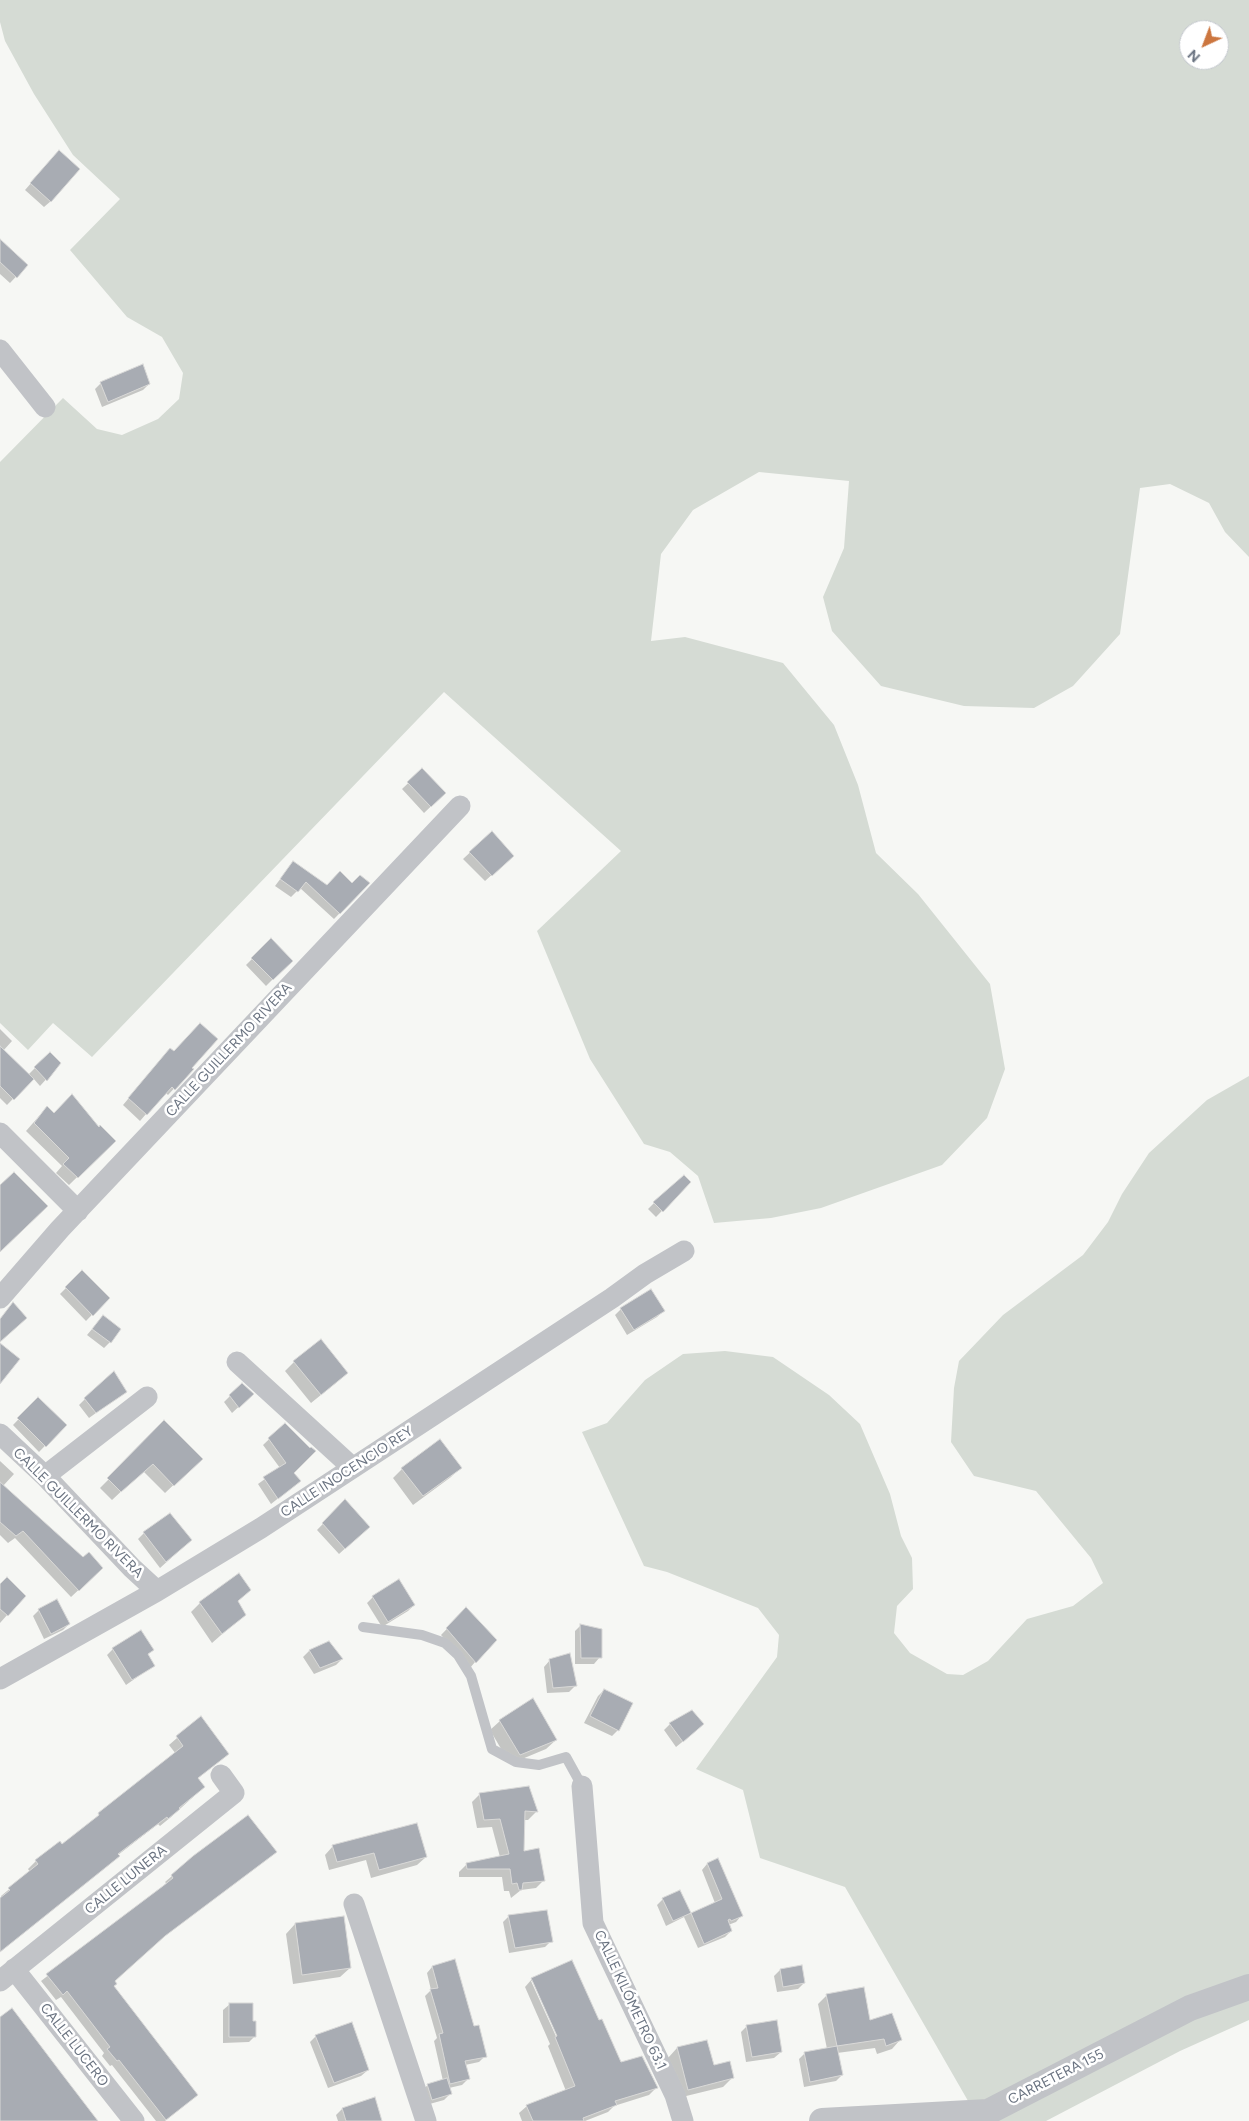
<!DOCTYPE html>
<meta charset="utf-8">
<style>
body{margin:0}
#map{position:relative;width:1249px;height:2121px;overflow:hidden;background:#f6f7f4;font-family:Figtree,sans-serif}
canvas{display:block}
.north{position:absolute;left:1179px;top:20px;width:50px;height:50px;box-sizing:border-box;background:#fff;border:1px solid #c3c7cd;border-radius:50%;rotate:223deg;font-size:14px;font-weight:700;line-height:20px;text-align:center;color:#6a7381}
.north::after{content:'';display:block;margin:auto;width:18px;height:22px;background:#cc763f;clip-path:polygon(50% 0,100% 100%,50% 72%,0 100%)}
</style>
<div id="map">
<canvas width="1249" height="2121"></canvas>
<div class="north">N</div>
</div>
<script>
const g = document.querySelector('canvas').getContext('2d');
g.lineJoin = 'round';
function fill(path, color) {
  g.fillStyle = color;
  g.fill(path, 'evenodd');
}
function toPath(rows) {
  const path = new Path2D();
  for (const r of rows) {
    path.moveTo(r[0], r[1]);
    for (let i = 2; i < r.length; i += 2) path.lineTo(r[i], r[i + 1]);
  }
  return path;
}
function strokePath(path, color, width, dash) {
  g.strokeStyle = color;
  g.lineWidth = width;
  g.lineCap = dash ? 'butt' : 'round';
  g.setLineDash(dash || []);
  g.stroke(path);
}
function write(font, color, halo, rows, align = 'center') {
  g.font = font + ' Figtree,sans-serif';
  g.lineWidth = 5;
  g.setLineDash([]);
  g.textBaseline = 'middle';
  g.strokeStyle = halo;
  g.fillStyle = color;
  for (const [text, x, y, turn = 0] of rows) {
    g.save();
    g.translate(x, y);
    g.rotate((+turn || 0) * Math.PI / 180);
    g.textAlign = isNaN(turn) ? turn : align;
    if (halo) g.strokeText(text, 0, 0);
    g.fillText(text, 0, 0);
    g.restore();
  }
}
const green = toPath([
 [0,0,1249,0,1249,557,1225,532,1209,503,1170,484,1140,488,1120,634,1073,686,1034,708,964,706,881,686,832,631,823,597,844,548,849,481,759,472,693,510,661,554,651,641,685,637,783,663,834,725,858,785,876,853,918,894,990,984,1005,1069,987,1118,942,1165,821,1208,771,1218,714,1223,698,1176,670,1152,644,1144,590,1059,537,931,621,851,444,692,92,1057,53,1023,28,1050,0,1023,0,462,63,398,97,429,122,435,158,419,179,399,183,373,162,337,127,317,70,250,120,199,73,155,34,94,5,41,0,22],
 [1189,30,1219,30,1219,60,1189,60],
 [1249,1076,1249,2020,1180,2051,1046,2121,977,2121,979,2120,845,1887,760,1858,743,1790,696,1769,777,1657,779,1635,758,1608,667,1572,644,1566,582,1432,607,1423,645,1380,683,1354,725,1351,773,1357,829,1395,860,1424,890,1494,901,1536,912,1558,913,1589,897,1606,894,1633,910,1653,947,1674,963,1675,988,1661,1027,1619,1073,1606,1103,1583,1091,1558,1036,1491,974,1476,951,1442,954,1388,959,1361,1003,1315,1083,1255,1108,1222,1122,1194,1149,1153,1207,1100]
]);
const shadow = toPath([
 [53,158,51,201,44,207,25,190],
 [0,246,26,266,10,283,0,274],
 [101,383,149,384,143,390,102,407,95,389],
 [422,770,445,793,424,813,402,789],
 [492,832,506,862,485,881,463,859],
 [293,862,327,886,368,884,334,919,300,888,291,897,275,886],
 [271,940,291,961,266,986,246,965],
 [0,1029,12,1041,3,1051,28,1075,50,1053,60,1064,40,1086,33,1078,7,1105,0,1098],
 [164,1056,192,1069,168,1095,165,1092,140,1121,123,1105],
 [47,1107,54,1114,99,1128,114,1141,69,1185,56,1173,62,1166,26,1131],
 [690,1182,656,1217,648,1209,654,1203],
 [82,1272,108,1298,86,1321,60,1294],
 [621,1309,663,1311,657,1317,627,1335,615,1315],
 [103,1316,110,1342,104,1348,87,1335],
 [294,1362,337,1382,311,1403,285,1371],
 [125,1392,89,1418,79,1405,85,1399],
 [230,1396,246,1400,232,1413,224,1402],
 [38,1399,65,1425,39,1452,13,1425],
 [285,1424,292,1473,300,1481,271,1504,258,1484,280,1468,263,1445],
 [130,1458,201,1459,165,1493,143,1471,112,1500,100,1488],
 [0,1461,14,1474,3,1486,83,1559,102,1568,71,1597,15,1538,8,1543,0,1535],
 [460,1467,451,1477,413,1505,393,1478,402,1469],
 [345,1501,362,1533,339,1554,317,1530],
 [144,1533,191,1540,160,1568,138,1539],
 [0,1586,24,1596,0,1623],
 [373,1597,414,1605,408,1611,382,1627,367,1603],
 [237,1602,245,1614,212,1643,191,1612,200,1603],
 [466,1609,475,1662,470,1668,441,1635],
 [39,1610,69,1624,63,1630,44,1639,33,1616],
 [581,1625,600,1657,594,1664,575,1664,575,1631],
 [329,1642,342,1659,336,1665,314,1674,303,1657,309,1651],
 [113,1649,152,1650,147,1655,153,1666,126,1685,107,1655],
 [550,1660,575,1686,569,1692,547,1693,544,1667],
 [604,1690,618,1730,612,1736,584,1723,598,1696],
 [200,1718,228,1754,197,1779,204,1787,171,1817,160,1826,158,1824,118,1855,110,1864,0,1952,1,1896,30,1872,28,1869,36,1861,59,1843,62,1846,176,1754,169,1745],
 [500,1721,556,1740,546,1749,510,1764,490,1730],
 [670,1724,697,1730,676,1747,664,1730],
 [528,1787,536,1812,528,1820,524,1820,522,1853,544,1880,536,1888,521,1890,511,1898,509,1891,504,1891,502,1877,459,1877,459,1872,467,1864,500,1857,492,1827,477,1828,472,1802,480,1794],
 [333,1846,426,1857,417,1865,371,1878,366,1860,329,1870,325,1855],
 [275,1852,157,1942,113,1981,113,1986,197,2095,165,2121,156,2121,112,2065,110,2066,102,2056,104,2053,61,1997,56,2000,41,1981,167,1884,165,1882,172,1876,194,1857],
 [717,1860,741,1916,736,1922,728,1925,731,1931,725,1937,698,1948,684,1917,666,1926,657,1905,663,1899,679,1892,690,1914,715,1903,702,1870,707,1864],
 [509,1916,551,1941,545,1947,509,1953,503,1922],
 [295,1924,350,1968,340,1977,293,1984,286,1934],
 [432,1967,473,2028,485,2056,479,2062,465,2065,468,2079,462,2085,449,2088,451,2093,444,2100,426,2105,421,2091,428,2085,443,2081,434,2041,437,2038,425,1996,431,1990,427,1973],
 [780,1970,804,1983,798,1989,777,1992,774,1976],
 [532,1979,598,2022,620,2064,656,2088,649,2095,614,2106,608,2112,585,2121,522,2121,519,2113,527,2106,566,2091,548,2046,550,2044,525,1987],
 [531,1981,534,1981,561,2042,559,2043],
 [827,1995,900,2040,892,2049,877,2054,875,2048,837,2053,842,2075,836,2081,804,2087,799,2059,805,2053,827,2049,818,2004],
 [230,2004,252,2023,255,2036,249,2042,223,2043,223,2010],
 [747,2026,781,2052,774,2058,746,2062,741,2032],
 [316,2036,368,2070,361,2076,328,2088,310,2042],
 [706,2041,713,2067,733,2077,723,2087,678,2098,668,2058,677,2048],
 [342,2109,381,2121,338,2121,336,2115]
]);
const building = toPath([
 [59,150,80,169,51,202,30,183,59,150],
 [0,239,28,265,17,278,0,262,0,239],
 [143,364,150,384,108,402,100,382,143,364],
 [422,768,446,793,431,807,407,782,422,768],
 [492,831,514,856,492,876,469,852,492,831],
 [293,861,327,885,340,871,352,883,360,875,370,883,340,914,306,882,298,892,280,879,293,861],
 [271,938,293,961,273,980,251,958,271,938],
 [200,1023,218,1039,192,1068,194,1069,175,1090,172,1087,147,1115,128,1098,170,1048,174,1051,200,1023],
 [0,1046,34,1079,14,1100,0,1086,0,1046],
 [50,1052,61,1063,47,1081,34,1067,50,1052],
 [72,1094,99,1127,100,1125,116,1141,78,1178,63,1164,69,1158,34,1123,47,1106,54,1113,72,1094],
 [14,1172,48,1206,0,1252,0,1185,14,1172],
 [684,1175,691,1182,663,1212,653,1202,684,1175],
 [82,1270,110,1298,93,1316,65,1287,82,1270],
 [651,1289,665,1311,634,1330,620,1308,651,1289],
 [13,1302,27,1318,0,1342,0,1319,13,1302],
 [103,1315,121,1329,111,1343,92,1329,103,1315],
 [321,1339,348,1373,321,1395,293,1361,321,1339],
 [0,1343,20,1359,0,1384,0,1343],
 [114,1371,127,1392,96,1413,84,1398,114,1371],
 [242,1383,254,1394,239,1408,229,1395,242,1383],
 [38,1397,67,1425,46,1447,17,1418,38,1397],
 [164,1420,203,1459,174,1486,153,1464,121,1492,107,1478,164,1420],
 [285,1423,310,1448,311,1447,316,1451,294,1473,301,1481,278,1499,263,1477,286,1463,268,1438,285,1423],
 [440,1439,462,1468,423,1496,401,1468,440,1439],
 [0,1482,83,1557,89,1552,103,1568,79,1591,23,1531,16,1536,0,1522,0,1482],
 [345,1499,370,1527,345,1549,322,1523,345,1499],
 [170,1513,192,1540,166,1562,143,1532,170,1513],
 [239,1573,251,1590,238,1601,246,1615,222,1634,199,1602,239,1573],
 [7,1577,26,1596,8,1616,0,1609,0,1584,7,1577],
 [399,1579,415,1605,388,1622,372,1596,399,1579],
 [57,1599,70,1624,51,1634,38,1609,57,1599],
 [466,1607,497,1640,476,1663,446,1628,466,1607],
 [580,1624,602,1629,602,1658,581,1658,580,1624],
 [141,1630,154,1650,148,1654,155,1666,132,1680,112,1648,141,1630],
 [329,1641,343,1659,320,1668,309,1650,329,1641],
 [570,1653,577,1686,553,1688,549,1659,570,1653],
 [604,1689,633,1703,619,1731,590,1716,604,1689],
 [533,1698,557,1740,520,1755,499,1720,533,1698],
 [692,1710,704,1724,683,1742,669,1723,692,1710],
 [201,1716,229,1754,198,1778,205,1787,179,1808,180,1809,168,1819,167,1817,118,1854,120,1856,0,1952,0,1898,10,1890,8,1888,38,1864,35,1860,60,1841,62,1844,99,1815,98,1813,183,1746,176,1736,201,1716],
 [529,1786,538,1812,525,1811,524,1851,539,1848,545,1881,523,1883,522,1890,519,1890,517,1883,512,1884,510,1869,467,1869,466,1863,509,1854,500,1819,484,1820,479,1793,529,1786],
 [248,1815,277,1852,165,1936,115,1981,117,1984,114,1986,198,2095,166,2120,119,2060,117,2061,107,2049,110,2047,67,1991,63,1995,46,1974,163,1886,173,1878,171,1875,193,1856,248,1815],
 [417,1823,427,1857,379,1870,374,1853,337,1862,332,1845,417,1823],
 [718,1858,743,1916,731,1921,730,1919,728,1920,732,1931,704,1944,691,1913,722,1899,707,1863,718,1858],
 [680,1890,691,1913,673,1921,662,1898,680,1890],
 [547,1910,553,1942,515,1948,508,1915,547,1910],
 [344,1916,351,1968,302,1975,295,1923,344,1916],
 [455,1959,474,2026,479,2025,487,2057,465,2061,470,2079,450,2084,439,2034,443,2033,430,1989,438,1988,432,1966,455,1959],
 [572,1960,599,2020,602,2019,621,2062,642,2056,658,2088,615,2101,617,2105,583,2118,584,2121,533,2121,526,2105,575,2086,555,2037,557,2036,531,1978,572,1960],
 [802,1965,805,1983,783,1987,780,1969,802,1965],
 [864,1987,870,2020,892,2013,902,2040,886,2046,884,2039,837,2046,826,1994,864,1987],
 [229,2003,253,2003,253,2021,256,2021,256,2037,229,2037,229,2003],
 [12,2008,62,2074,98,2121,0,2121,0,2017,12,2008],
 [777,2020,782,2052,752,2057,746,2025,777,2020],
 [352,2022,369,2070,334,2083,315,2035,352,2022],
 [707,2040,714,2065,730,2061,734,2078,688,2090,677,2047,707,2040],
 [837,2046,843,2075,810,2082,804,2052,837,2046],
 [447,2078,452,2094,432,2100,427,2084,447,2078],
 [375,2097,382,2121,346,2121,342,2108,375,2097]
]);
const service = toPath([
 [363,1627,422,1635,445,1643,458,1655,471,1676,492,1749,516,1762,539,1765,566,1757,582,1786]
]);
const minor = toPath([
 [0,350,45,407],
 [0,1133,78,1211],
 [0,1298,60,1229,460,806],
 [237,1362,353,1468],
 [0,1434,45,1476,132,1568,157,1591],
 [45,1476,147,1397],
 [0,1679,157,1591,261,1528,612,1298,645,1274,684,1251],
 [582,1786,593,1923,675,2095,683,2121],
 [354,1904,426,2121],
 [14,1969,134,2121],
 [0,1981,234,1793,221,1775]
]);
const tertiary = toPath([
 [822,2121,988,2112,1190,2008,1249,1987]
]);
const streetNames = [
 ["CALLE GUILLERMO RIVERA",229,1050,-47],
 ["CALLE INOCENCIO REY",347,1472,-33],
 ["CALLE GUILLERMO RIVERA",78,1513,45],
 ["CALLE LUNERA",126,1880,-39],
 ["CALLE KILÓMETRO 63.1",630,2000,65],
 ["CALLE LUCERO",74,2045,52],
 ["CARRETERA 155",1056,2077,-27]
];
fill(green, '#d5dbd4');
fill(shadow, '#0003');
fill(building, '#a8acb3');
strokePath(building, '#d8d8d7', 1);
strokePath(service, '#c1c3c7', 10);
strokePath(minor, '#c1c3c7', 21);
strokePath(tertiary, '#c1c3c7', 26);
write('14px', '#6a7381', '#fff', streetNames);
</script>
